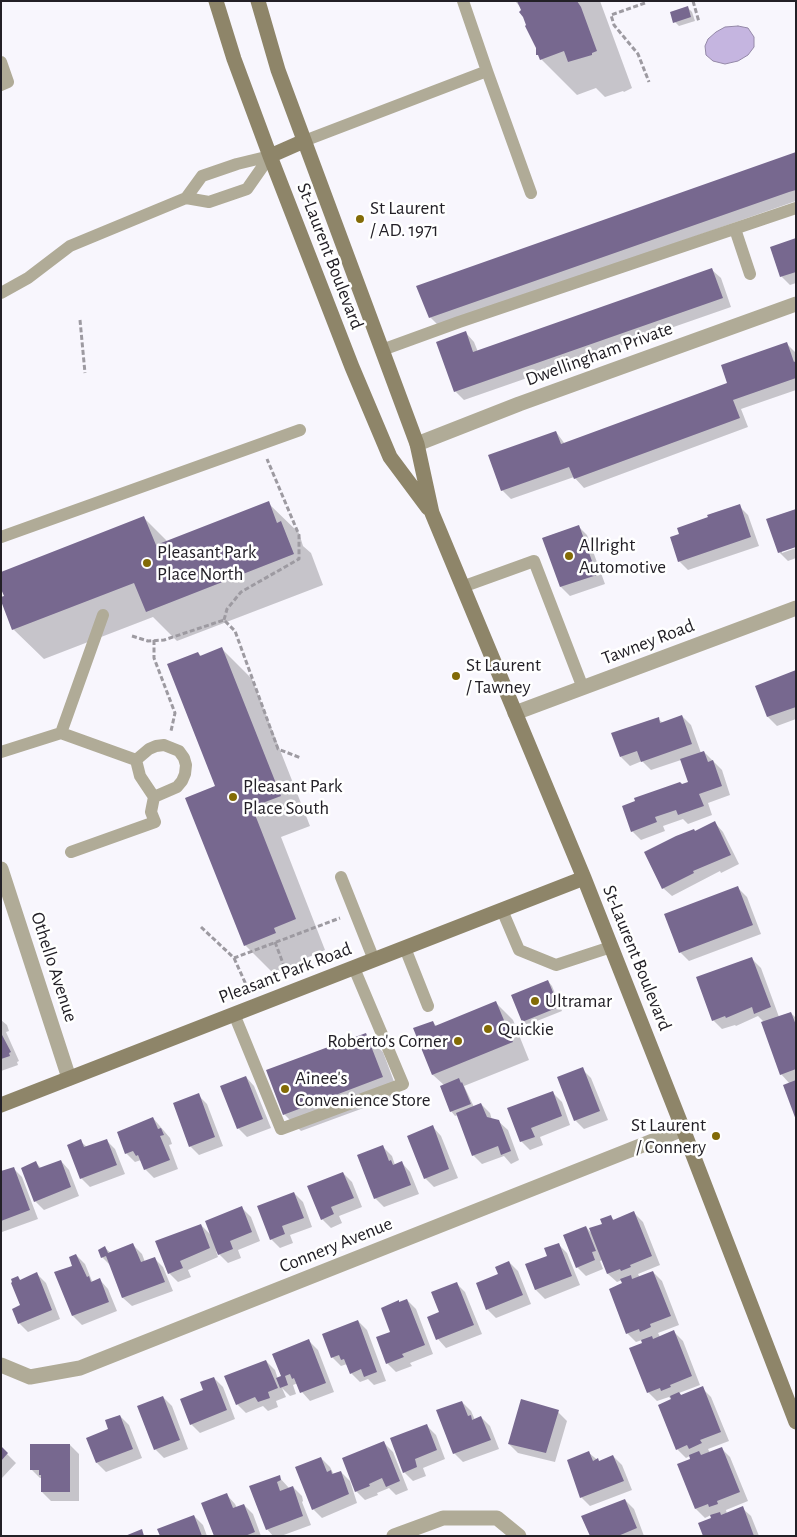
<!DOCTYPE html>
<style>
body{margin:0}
#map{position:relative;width:797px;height:1537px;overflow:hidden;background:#f8f6fd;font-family:"Alegreya Sans",sans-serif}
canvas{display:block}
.frame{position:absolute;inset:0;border:2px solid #232027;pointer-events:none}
</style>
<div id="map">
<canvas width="797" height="1537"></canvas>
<div class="frame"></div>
</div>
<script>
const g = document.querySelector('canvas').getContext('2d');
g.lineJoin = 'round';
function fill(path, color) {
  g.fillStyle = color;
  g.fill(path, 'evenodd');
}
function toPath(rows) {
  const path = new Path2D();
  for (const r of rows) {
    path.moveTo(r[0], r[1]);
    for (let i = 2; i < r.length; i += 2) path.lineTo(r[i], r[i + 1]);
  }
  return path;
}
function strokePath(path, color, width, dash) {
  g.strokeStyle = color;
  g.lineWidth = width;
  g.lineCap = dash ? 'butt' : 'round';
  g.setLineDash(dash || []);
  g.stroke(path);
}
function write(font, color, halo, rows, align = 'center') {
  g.font = font + ' "Alegreya Sans",sans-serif';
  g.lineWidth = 5;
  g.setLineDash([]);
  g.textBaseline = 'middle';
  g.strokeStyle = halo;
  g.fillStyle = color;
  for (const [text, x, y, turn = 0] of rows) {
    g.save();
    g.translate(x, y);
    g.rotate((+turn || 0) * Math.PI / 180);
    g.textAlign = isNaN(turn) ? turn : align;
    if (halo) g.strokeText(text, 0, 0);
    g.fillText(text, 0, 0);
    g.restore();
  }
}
const water = toPath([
 [738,26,748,28,754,37,754,47,748,55,738,61,725,64,713,61,706,55,705,46,708,39,716,32,725,27,738,26]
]);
const shadow = toPath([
 [515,1,600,1,632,88,624,92,623,91,605,97,596,88,577,95,541,59,521,8],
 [688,8,692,12,695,21,679,26,675,22],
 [796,154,796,201,439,326,430,317],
 [796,239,796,283,790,285,781,276],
 [712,270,721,278,731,307,464,400,455,391,466,333,474,342,478,352],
 [786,343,796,353,796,390,741,409,748,427,584,488,574,477,511,499,502,490,556,432,565,444,729,383],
 [268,503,299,533,303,546,311,553,323,585,177,641,153,617,44,659,13,629,6,597,144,518,168,542],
 [739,506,748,515,759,546,688,570,679,561,681,534,710,518],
 [578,526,587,535,605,584,570,596,561,587,543,538],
 [796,548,796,558,788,561,779,552,782,550,782,553],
 [222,649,252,679,310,826,281,837,325,950,304,959,306,963,275,975,245,945,216,786,198,653,202,657],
 [796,672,796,719,777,726,768,717,757,687],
 [682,716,691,725,701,753,704,752,722,770,730,795,708,803,712,815,688,824,683,819,663,826,665,831,641,840,632,831,682,785,690,783,681,760,651,770,642,761,630,766,621,757,658,719,663,723],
 [715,823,723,832,739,864,721,873,720,871,672,896,663,888,696,832],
 [738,888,747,897,761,934,689,961,680,952],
 [752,959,761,968,779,1017,791,1013,796,1018,796,1117,790,1084,781,1074,765,1023,758,1016,736,1026,735,1025,722,1029,713,1020],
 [548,981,552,986,562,1011,527,1025,523,1021],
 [496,1003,513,1020,529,1060,464,1086,474,1107,481,1104,490,1113,492,1120,498,1121,508,1130,519,1160,511,1164,504,1156,482,1164,473,1155,458,1115,455,1116,451,1111,444,1085,433,1075,433,1022,437,1027],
 [1,1020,7,1025,9,1031,6,1032,19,1061,17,1062,18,1065,1,1071],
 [365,1035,383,1052,399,1095,301,1131,284,1114],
 [582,1069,591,1078,608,1120,584,1129,575,1120],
 [246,1077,254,1086,271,1128,247,1137,238,1128],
 [553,1093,562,1102,570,1125,540,1137,543,1145,530,1150,521,1141],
 [198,1095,207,1104,223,1146,199,1155,190,1146],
 [153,1118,170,1138,172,1144,169,1145,178,1169,154,1178,145,1169,141,1160,135,1162,126,1153],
 [433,1127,441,1136,458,1178,434,1187,425,1178],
 [106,1140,115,1149,125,1174,90,1187,81,1178,80,1141,87,1147],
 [383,1147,392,1156,395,1165,402,1163,410,1172,419,1194,384,1207,375,1198],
 [61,1161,69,1170,79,1196,44,1210,35,1201,36,1163,42,1169],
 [13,1168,22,1177,38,1219,2,1232,1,1172],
 [343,1173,352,1182,362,1207,339,1216,342,1223,331,1228,322,1219],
 [294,1193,303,1202,312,1227,290,1235,293,1243,280,1248,271,1239],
 [242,1208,251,1217,260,1241,238,1250,241,1258,228,1263,216,1251,218,1257,188,1270,191,1277,178,1282,169,1273,201,1225,213,1237],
 [634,1213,643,1222,660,1265,638,1274,640,1278,653,1272,662,1281,679,1325,658,1333,660,1337,674,1332,683,1341,700,1385,679,1393,682,1396,702,1388,711,1397,729,1441,708,1449,710,1453,721,1448,730,1457,748,1501,726,1510,727,1514,742,1508,751,1516,759,1536,704,1536,713,1519,711,1515,705,1518,696,1509,692,1460,690,1456,686,1458,677,1449,672,1400,669,1397,657,1401,648,1392,644,1343,642,1340,636,1342,627,1333,622,1280,617,1282,608,1274,603,1260,600,1261,603,1269,586,1276,577,1267,586,1227,593,1235,611,1217,614,1220],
 [558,1244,567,1253,580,1285,545,1299,536,1290,526,1265,549,1256],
 [133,1245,142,1254,145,1262,154,1258,163,1267,173,1291,132,1306,123,1298,111,1266,102,1257,105,1248,111,1253],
 [76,1255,85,1264,92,1281,93,1282,100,1280,108,1289,117,1311,82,1325,73,1316,74,1266],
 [509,1262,518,1271,531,1304,496,1318,487,1309,500,1275],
 [37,1274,46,1283,60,1319,28,1332,19,1323,21,1306,17,1277,21,1281],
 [456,1283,465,1292,482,1334,446,1348,438,1339,440,1313],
 [407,1300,416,1309,433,1354,410,1363,412,1366,396,1372,387,1363,391,1333,398,1301,400,1303],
 [358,1321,367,1330,386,1381,374,1385,368,1379,360,1382,351,1373,347,1364,341,1366,332,1357],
 [309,1341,318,1350,334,1392,310,1401,302,1392,298,1383,293,1385,296,1394,290,1396,282,1388,286,1397,276,1401,278,1407,268,1411,263,1406,246,1413,237,1404,266,1361,275,1370,278,1379,283,1377],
 [214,1378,223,1387,235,1419,200,1433,191,1424,205,1391],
 [163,1397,172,1406,188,1449,164,1458,155,1449],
 [462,1402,471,1411,475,1420,481,1417,490,1426,499,1449,463,1462,454,1453],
 [558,1412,567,1421,555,1462,518,1453,509,1444],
 [120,1416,129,1425,142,1458,106,1472,97,1463,110,1430],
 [427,1426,436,1435,445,1459,423,1468,426,1476,413,1481,404,1472],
 [384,1443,393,1452,408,1490,396,1495,389,1488,377,1493,378,1495,365,1500,356,1491],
 [70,1445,79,1454,79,1501,51,1501,42,1492,42,1478,40,1478,31,1469],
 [1,1448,16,1463,2,1478,1,1477],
 [589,1453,600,1462,613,1456,622,1465,632,1490,590,1506,581,1497],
 [321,1458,330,1467,334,1475,341,1472,350,1481,357,1503,322,1518,313,1509,297,1468],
 [279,1477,289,1488,293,1487,302,1496,303,1501,302,1502,311,1525,281,1536,273,1536,267,1529,251,1487],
 [227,1495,235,1504,237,1508,244,1505,253,1514,261,1536,215,1536],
 [625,1500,634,1509,644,1536,592,1536],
 [194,1516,203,1525,207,1536,161,1536]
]);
const building = toPath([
 [517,1,577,1,581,7,597,51,592,53,592,55,568,62,564,51,540,60,538,55,536,55,536,48,525,26,526,25,523,17,519,12,521,10],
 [688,6,691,17,673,23,670,12],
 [796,152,796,190,789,192,429,318,416,286],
 [796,238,796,272,780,277,770,247],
 [712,268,723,298,454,392,436,342,466,331,473,352],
 [787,342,794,362,796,361,796,378,733,400,740,418,574,479,569,467,501,491,488,455,556,431,561,444,727,383,721,365],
 [269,501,277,523,281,521,294,554,146,612,134,583,12,630,1,601,1,597,4,596,1,589,1,572,144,516,156,545],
 [740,504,751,537,678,562,670,537,679,534,677,528,708,517,707,515],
 [796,509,796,547,778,553,766,519],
 [579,525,597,575,560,587,542,538],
 [222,647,281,796,252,807,296,919,274,928,276,933,244,946,185,798,215,786,167,664,198,652,200,656],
 [796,670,796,707,767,717,755,686],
 [682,715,692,744,641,762,637,751,620,757,611,733,659,717,660,723],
 [704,751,708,762,713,760,722,786,699,794,704,806,678,815,676,810,655,817,657,822,631,832,622,806,635,801,634,798,680,782,682,784,688,782,680,759],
 [715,821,731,855,693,871,694,873,662,889,644,852,676,836,694,829,695,831],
 [738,886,753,925,679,953,664,914],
 [752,957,771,1007,754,1014,752,1007,726,1018,725,1016,712,1021,696,977],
 [548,980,559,1007,522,1022,511,995],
 [496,1001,513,1042,432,1075,413,1028,433,1021,435,1026],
 [791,1012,796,1025,796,1069,780,1075,761,1022],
 [1,1033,11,1052,9,1053,10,1056,1,1059],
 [366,1033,383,1077,283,1115,266,1070],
 [583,1067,600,1111,574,1121,557,1077],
 [246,1076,263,1119,237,1129,220,1086],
 [459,1078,461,1083,462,1082,471,1104,450,1112,440,1086],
 [796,1080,796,1120,783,1085],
 [553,1091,562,1116,531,1128,535,1137,520,1142,507,1108],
 [199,1093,215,1137,189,1147,173,1103],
 [481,1103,487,1117,499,1120,511,1151,501,1155,498,1146,472,1156,456,1113],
 [153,1117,158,1129,161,1128,164,1135,160,1136,170,1160,144,1170,138,1155,136,1156,133,1151,125,1154,117,1132],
 [433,1125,449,1169,424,1179,407,1136],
 [81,1139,84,1147,107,1139,117,1165,80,1179,67,1145],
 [383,1145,389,1161,391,1160,393,1165,402,1161,411,1185,374,1199,357,1155],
 [61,1160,71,1187,34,1202,21,1168,36,1161,39,1168],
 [14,1167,30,1210,1,1221,1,1171],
 [343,1172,354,1198,331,1207,334,1214,321,1220,307,1186],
 [294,1192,304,1218,282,1226,285,1234,270,1240,257,1206],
 [242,1206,252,1232,230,1241,233,1249,218,1255,205,1221],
 [634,1211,652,1256,630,1265,631,1267,621,1271,620,1269,607,1274,589,1228,602,1224,600,1219,611,1215,613,1220],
 [201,1224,210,1248,180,1261,183,1268,168,1274,155,1241],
 [586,1226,596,1251,592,1252,595,1260,576,1268,563,1235],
 [133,1243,141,1262,155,1257,165,1282,122,1298,106,1256,101,1258,98,1250,105,1246,108,1253],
 [559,1243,572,1276,535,1290,525,1264,547,1256,544,1248],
 [76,1254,87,1277,89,1276,91,1282,100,1278,109,1302,72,1316,54,1272,72,1266,69,1257],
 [509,1261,523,1295,486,1310,476,1283,498,1274,495,1267],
 [653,1271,671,1316,650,1324,651,1327,640,1332,639,1329,626,1334,609,1289,622,1283,620,1279,631,1275,632,1279],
 [37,1272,52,1310,18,1324,12,1309,20,1305,11,1283,12,1282,11,1279,18,1276,20,1280],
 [457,1282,474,1325,436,1340,427,1317,439,1312,431,1292],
 [407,1299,425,1345,402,1354,404,1357,386,1364,376,1337,390,1332,381,1308,399,1300,399,1302],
 [358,1320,377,1372,364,1377,361,1369,350,1374,344,1359,341,1360,339,1355,331,1358,322,1334],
 [674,1330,692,1376,670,1385,671,1387,661,1391,660,1388,647,1393,629,1348,642,1343,641,1340,652,1336,653,1339],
 [309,1339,326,1383,300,1393,294,1378,292,1379,290,1374,285,1376,288,1385,280,1388,276,1378,281,1376,272,1354],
 [266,1360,278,1388,268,1392,270,1398,258,1402,255,1397,236,1405,224,1376],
 [214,1377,227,1410,190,1425,180,1399,203,1390,200,1382],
 [703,1386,721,1432,700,1440,702,1443,689,1449,687,1445,676,1450,658,1405,671,1399,670,1396,679,1392,681,1395],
 [163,1396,180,1440,154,1450,137,1406],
 [521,1399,559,1410,546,1453,508,1444],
 [462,1401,468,1416,471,1415,472,1420,481,1416,491,1440,453,1454,436,1410],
 [120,1415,133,1449,96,1463,86,1438,108,1429,105,1420],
 [427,1424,437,1450,415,1459,417,1467,403,1473,390,1438],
 [384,1441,400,1481,386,1487,382,1478,369,1484,370,1486,355,1492,342,1458],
 [30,1444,70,1444,70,1492,41,1492,41,1475,39,1475,39,1470,30,1470],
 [1,1446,8,1453,1,1461],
 [722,1447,740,1492,717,1501,718,1504,709,1507,708,1504,695,1509,677,1464,690,1459,689,1455,699,1451,701,1455],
 [589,1451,593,1461,598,1458,599,1461,613,1455,624,1481,580,1498,567,1460],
 [321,1457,327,1472,331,1470,332,1474,341,1471,349,1494,312,1510,295,1467],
 [280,1475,281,1480,277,1482,280,1491,293,1486,303,1516,266,1530,249,1486],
 [227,1493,233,1508,244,1504,255,1532,245,1536,214,1536,201,1503],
 [625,1499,637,1528,618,1536,590,1536,581,1516],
 [743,1506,754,1536,703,1536,698,1523,711,1518,710,1515,720,1512,721,1515],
 [194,1515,202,1536,160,1536,157,1529],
 [142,1529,144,1536,125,1536]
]);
const path = toPath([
 [693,1,699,22],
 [645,3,611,15,614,25,638,54,649,82],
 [80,320,85,373],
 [224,620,227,609,241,592,299,559,299,535,267,459],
 [132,636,148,641,164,640,224,620,235,631,278,749,301,758],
 [154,640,154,658,175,713,171,731],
 [201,927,234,958,340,918],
 [275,942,287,974],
 [234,958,248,989]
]);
const lane = toPath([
 [1,62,8,82,1,85],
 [487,71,531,193],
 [304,141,487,71,463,1],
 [186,198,209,202,247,189,270,156],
 [735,229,750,274],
 [1,293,28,278,70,246,186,198,202,176,237,164,270,156],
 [382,350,459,322,796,208],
 [1,537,300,430],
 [462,587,534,561,583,688],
 [61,733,103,615],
 [164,745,179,751,184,758,186,765,185,774,182,781,177,787,154,797,140,776,136,760,149,749,156,746,164,745],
 [1,752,61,733,136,760],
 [71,852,155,822,151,812,154,797],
 [341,877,374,960],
 [502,910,519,950,556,965,611,947],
 [405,948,428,1006],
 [234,1014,281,1129,403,1084,354,968]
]);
const street = toPath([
 [417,444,519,404,796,304],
 [515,713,796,608],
 [1,869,69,1078],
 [1,1365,30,1377,80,1368,683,1129],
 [394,1536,443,1518,497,1518,519,1536]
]);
const secondary = toPath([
 [216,1,234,59,270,156,352,367,390,457,428,508],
 [258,1,278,70,417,444,432,513,584,878,683,1129,796,1422],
 [270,156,304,141],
 [1,1105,584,878]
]);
const markers = [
 [360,219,5,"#836b06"],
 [569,556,5,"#836b06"],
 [147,563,5,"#836b06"],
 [456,676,5,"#836b06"],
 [233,797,5,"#836b06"],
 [535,1001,5,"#836b06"],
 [488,1029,5,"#836b06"],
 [458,1041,5,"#836b06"],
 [285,1089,5,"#836b06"],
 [716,1136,5,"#836b06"]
];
const poiNames = [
 ["St Laurent",370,208],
 ["/ AD. 1971",370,230],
 ["Allright",579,545],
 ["Automotive",579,567],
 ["Pleasant Park",157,552],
 ["Place North",157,574],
 ["St Laurent",466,665],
 ["/ Tawney",466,687],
 ["Pleasant Park",243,786],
 ["Place South",243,808],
 ["Ultramar",545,1001],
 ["Quickie",498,1029],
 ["Roberto's Corner",448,1041,"right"],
 ["Ainee's",295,1078],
 ["Convenience Store",295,1100],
 ["St Laurent",706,1125,"right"],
 ["/ Connery",706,1147,"right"]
];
const streetNames = [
 ["St-Laurent Boulevard",330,256,69],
 ["Dwellingham Private",599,354,-20],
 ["Tawney Road",648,642,-21],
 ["St-Laurent Boulevard",637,958,68],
 ["Othello Avenue",54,967,72],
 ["Pleasant Park Road",285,973,-21],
 ["Connery Avenue",336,1245,-22]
];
fill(water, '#c5b5e0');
strokePath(water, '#9488a8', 1);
fill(shadow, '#0003');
fill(building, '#77688f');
strokePath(path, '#9d9aa1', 3, [5, 2.5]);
strokePath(lane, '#b0ab97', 12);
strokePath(street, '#b0ab97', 15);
strokePath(secondary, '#8e8569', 15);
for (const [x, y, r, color] of markers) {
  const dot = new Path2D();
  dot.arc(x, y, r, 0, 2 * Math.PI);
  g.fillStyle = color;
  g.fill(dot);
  strokePath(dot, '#fff', 2);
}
write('19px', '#232027', '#fff', poiNames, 'left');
write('19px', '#232027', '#fff', streetNames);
</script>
